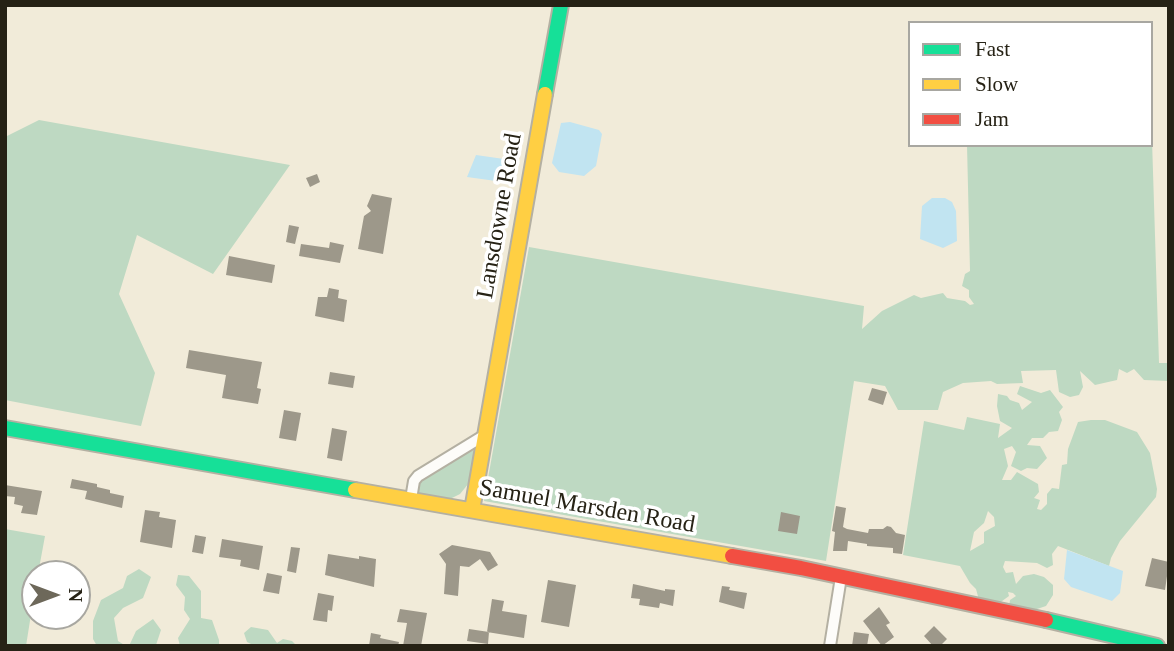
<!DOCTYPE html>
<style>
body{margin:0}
#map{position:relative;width:1174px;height:651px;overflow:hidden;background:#f1ebd9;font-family:"Times New Roman",serif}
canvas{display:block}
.frame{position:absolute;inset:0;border:7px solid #262215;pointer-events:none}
.legend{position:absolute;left:908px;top:21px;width:245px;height:126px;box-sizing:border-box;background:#fff;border:2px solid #a8a7a1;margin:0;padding:9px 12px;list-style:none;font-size:21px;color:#262215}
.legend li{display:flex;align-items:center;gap:14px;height:35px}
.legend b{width:35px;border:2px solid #a8a7a1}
.north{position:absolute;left:21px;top:560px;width:70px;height:70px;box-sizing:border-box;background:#fff;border:2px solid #a8a7a1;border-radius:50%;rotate:90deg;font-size:19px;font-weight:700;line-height:28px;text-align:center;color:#262215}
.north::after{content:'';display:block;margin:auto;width:24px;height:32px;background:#6d685a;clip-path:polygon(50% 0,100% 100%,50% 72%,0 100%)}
</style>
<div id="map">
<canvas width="1174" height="651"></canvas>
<div class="frame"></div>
<ul class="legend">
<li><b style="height:9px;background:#16e098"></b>Fast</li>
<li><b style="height:9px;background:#ffcf43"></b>Slow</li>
<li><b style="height:9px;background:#f24e42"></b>Jam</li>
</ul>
<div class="north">N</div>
</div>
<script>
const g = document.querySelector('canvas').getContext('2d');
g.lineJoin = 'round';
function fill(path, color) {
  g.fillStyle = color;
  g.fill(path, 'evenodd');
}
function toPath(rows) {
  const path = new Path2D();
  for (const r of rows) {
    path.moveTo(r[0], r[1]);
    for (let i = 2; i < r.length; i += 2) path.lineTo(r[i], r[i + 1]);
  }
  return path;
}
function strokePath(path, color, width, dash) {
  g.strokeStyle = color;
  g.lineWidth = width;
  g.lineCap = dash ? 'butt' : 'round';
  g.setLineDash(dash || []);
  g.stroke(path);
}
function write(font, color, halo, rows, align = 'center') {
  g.font = font + ' "Times New Roman",serif';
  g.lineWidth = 7;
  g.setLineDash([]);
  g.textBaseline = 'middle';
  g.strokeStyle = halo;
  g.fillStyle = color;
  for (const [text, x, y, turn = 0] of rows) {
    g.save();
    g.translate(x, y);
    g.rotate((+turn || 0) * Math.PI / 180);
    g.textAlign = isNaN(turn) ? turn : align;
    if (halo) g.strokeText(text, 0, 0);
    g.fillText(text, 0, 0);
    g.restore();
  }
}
const green = toPath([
 [1151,108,1159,363,1168,363,1169,381,1144,380,1134,369,1127,373,1119,369,1117,380,1095,385,1080,371,1083,387,1079,395,1070,397,1059,392,1056,370,1021,371,1023,383,997,384,991,381,963,383,943,392,938,410,898,410,885,386,854,381,826,561,484,501,529,247,864,306,862,329,882,311,914,295,921,298,943,293,947,298,965,301,970,305,974,304,969,297,969,290,962,286,965,274,970,271,967,145,1151,145],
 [39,120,290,165,213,274,137,235,119,294,155,373,141,426,5,400,5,137],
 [1020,386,1041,393,1050,390,1063,407,1059,412,1062,420,1058,431,1049,432,1043,438,1032,438,1027,445,1040,446,1047,458,1037,469,1027,468,1021,471,1011,466,1016,452,1012,446,1004,449,1008,466,1002,480,1011,480,1017,472,1038,484,1039,492,1034,498,1040,500,1037,509,1041,510,1047,504,1047,494,1052,488,1059,489,1062,465,1067,464,1068,449,1078,422,1091,420,1105,420,1137,432,1150,453,1157,489,1156,497,1120,541,1111,558,1109,566,1058,546,1052,554,1053,565,1047,568,1037,563,1005,561,1003,567,1006,573,1013,572,1016,584,1023,576,1034,574,1044,577,1053,585,1053,595,1046,606,1034,610,1009,607,1010,600,1016,596,1013,593,1008,592,1009,596,998,604,979,600,976,589,970,583,960,566,903,555,924,421,964,430,967,417,1000,424,998,438,1012,428,1000,421,997,406,998,394,1007,396,1010,400,1019,403,1022,410,1032,402,1017,394],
 [988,511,994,517,995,526,984,532,984,543,970,551,974,532,984,523],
 [475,450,477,451,473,478,460,494,446,501,419,494,418,482,468,452],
 [5,529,45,536,38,574,35,574,35,589,26,646,5,646],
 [139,569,151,577,143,598,123,608,114,618,118,641,126,646,97,646,93,639,93,621,101,600,123,588,127,576],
 [178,575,189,576,201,591,201,618,212,620,219,640,219,646,180,646,178,638,190,619,184,610,185,597,176,585],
 [153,619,161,630,156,645,129,646,136,631],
 [251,627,268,630,277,643,283,639,292,641,297,646,255,646,247,642,244,633]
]);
const water = toPath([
 [570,122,599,130,602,134,596,166,584,176,559,172,552,163,561,123],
 [476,155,511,160,514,164,513,172,496,181,467,177],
 [932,198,945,198,952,202,956,211,957,241,943,248,920,239,922,206],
 [1067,550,1123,571,1120,593,1112,601,1071,587,1064,579]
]);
const building = toPath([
 [317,174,320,182,310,187,306,178],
 [372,194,392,198,383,254,358,249,364,216,371,211,367,206],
 [289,225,299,227,295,244,286,242],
 [330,242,344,245,340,263,299,256,301,244,329,248],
 [229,256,275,265,272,283,226,275],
 [329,288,339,290,338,298,347,300,344,322,315,316,318,297,327,297],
 [189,350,262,362,257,388,261,389,258,404,222,398,226,375,186,368],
 [330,372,355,376,353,388,328,384],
 [872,388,887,392,883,405,868,400],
 [284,410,301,413,296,441,279,438],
 [332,428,347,431,342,461,327,458],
 [72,479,97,484,97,487,110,490,110,493,124,496,122,508,85,499,87,491,70,488],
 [5,485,42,491,37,515,21,513,23,506,14,504,15,497,5,496],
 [836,506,846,508,843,527,847,529,868,533,869,529,883,529,887,526,891,527,896,533,905,535,902,554,893,553,893,548,867,546,867,544,848,541,847,551,833,551,835,532,832,531],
 [145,510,160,512,159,517,176,520,172,548,140,542],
 [781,512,800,516,797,534,778,531],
 [195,535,206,537,203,554,192,552],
 [222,539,263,546,259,570,240,566,241,560,219,557],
 [452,545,490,552,498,565,488,571,480,559,469,567,460,566,458,596,444,594,446,564,439,554],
 [291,547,300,548,296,573,287,571],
 [328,554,359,559,359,556,376,559,374,587,325,575],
 [1152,558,1169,562,1165,590,1145,586],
 [267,573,282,576,279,594,263,591],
 [548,580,576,585,569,627,541,622],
 [633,584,665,591,665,589,675,590,673,606,660,603,659,608,639,605,640,599,631,598],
 [722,586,730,587,729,590,747,593,744,609,719,602],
 [318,593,334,596,332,611,328,610,327,622,313,620],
 [492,599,504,601,502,611,527,615,524,638,487,632],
 [879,607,890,623,886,625,894,637,882,646,863,621],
 [400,609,427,613,421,646,403,646,407,623,397,622],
 [934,626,947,639,940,646,933,646,924,636],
 [469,629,489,632,488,644,467,641],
 [854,632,869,634,867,646,852,646],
 [371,633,381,635,380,638,399,642,398,646,369,646]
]);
const street = toPath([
 [411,499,414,481,418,476,485,435],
 [830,646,841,577]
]);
const fast = toPath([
 [545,94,561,5],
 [5,428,355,490],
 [1046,620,1157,646]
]);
const slow = toPath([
 [355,490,732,556],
 [472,510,545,94]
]);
const jam = toPath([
 [732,556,801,568,1046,620]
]);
const streetNames = [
 ["Lansdowne Road",500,216,-80],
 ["Samuel Marsden Road",587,507,10]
];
fill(green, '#bed9c2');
fill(water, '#c1e4f1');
fill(building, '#9d988a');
strokePath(street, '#b4b0a2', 14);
strokePath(fast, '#b4b0a2', 18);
strokePath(slow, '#b4b0a2', 18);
strokePath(jam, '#b4b0a2', 18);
strokePath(street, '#fdfcf9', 10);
strokePath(fast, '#16e098', 14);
strokePath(slow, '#ffcf43', 14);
strokePath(jam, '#f24e42', 14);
write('24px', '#262215', '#fff', streetNames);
</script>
